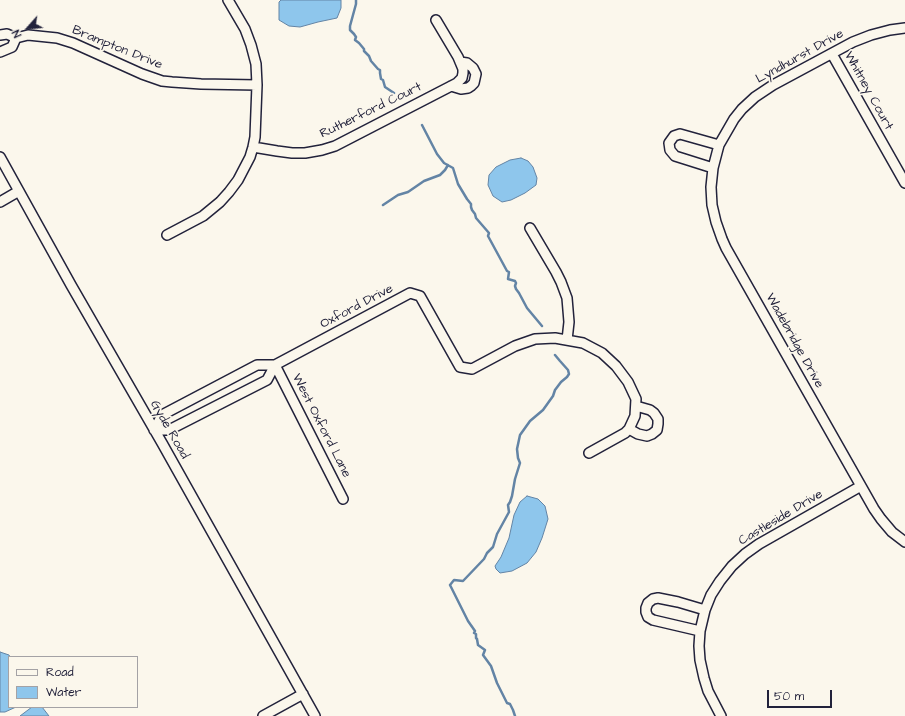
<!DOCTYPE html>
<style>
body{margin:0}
#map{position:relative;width:905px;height:716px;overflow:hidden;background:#fbf7ec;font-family:"Architects Daughter",sans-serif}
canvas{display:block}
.legend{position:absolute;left:8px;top:656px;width:130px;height:52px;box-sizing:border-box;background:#fbf7ec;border:1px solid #a4a2a5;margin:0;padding:5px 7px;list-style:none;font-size:12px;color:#22223b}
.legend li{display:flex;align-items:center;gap:8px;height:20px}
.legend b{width:20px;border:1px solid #a4a2a5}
.north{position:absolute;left:8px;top:8px;width:40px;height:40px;-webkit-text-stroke:3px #fbf7ec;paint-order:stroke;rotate:243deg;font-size:11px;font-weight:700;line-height:16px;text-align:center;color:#22223b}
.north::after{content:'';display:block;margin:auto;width:14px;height:18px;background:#22223b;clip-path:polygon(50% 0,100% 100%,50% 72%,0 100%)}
.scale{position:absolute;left:767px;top:690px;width:65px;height:18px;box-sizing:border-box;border:2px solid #22223b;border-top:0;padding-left:5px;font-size:12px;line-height:14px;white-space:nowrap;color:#22223b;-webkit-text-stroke:3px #fbf7ec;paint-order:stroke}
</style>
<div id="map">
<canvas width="905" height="716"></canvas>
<ul class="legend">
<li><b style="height:5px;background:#fbf7ec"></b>Road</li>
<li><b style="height:11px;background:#8ec6ec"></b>Water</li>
</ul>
<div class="north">N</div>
<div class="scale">50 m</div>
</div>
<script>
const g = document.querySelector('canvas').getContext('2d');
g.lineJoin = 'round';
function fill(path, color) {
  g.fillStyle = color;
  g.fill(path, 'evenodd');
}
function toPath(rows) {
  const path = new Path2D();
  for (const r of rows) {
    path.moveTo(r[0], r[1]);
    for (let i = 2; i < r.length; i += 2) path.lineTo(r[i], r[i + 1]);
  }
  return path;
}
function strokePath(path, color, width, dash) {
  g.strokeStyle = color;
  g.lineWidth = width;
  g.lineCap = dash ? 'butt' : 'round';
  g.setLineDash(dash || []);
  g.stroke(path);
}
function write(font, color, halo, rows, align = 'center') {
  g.font = font + ' "Architects Daughter",sans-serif';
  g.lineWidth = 3.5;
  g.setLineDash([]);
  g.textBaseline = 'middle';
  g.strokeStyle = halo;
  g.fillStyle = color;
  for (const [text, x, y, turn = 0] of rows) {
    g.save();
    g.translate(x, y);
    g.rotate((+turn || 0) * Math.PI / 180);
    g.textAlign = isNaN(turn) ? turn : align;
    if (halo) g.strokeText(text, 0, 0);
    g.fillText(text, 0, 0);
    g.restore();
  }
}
const water = toPath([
 [281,0,341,0,341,8,337,18,318,22,300,27,289,26,279,20,279,2,281,0],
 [521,158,528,161,533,167,537,178,536,185,525,193,511,200,502,202,493,196,488,185,489,175,496,167,510,160,521,158],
 [527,496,538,499,545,506,548,519,542,538,536,552,527,563,512,571,500,573,496,569,495,566,501,557,509,538,514,515,520,502,527,496],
 [0,652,9,655,10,657,9,657,9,707,16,707,5,712,0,712,0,652],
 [32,707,42,707,49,716,20,716,32,707]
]);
const stream = toPath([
 [356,0,356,4,350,26,350,30,354,34,356,37,355,40,359,43,364,49,364,51,369,56,371,61,378,69,380,70,380,73,381,79,383,80,385,87,394,93],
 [422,125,437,154,444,163,453,168,458,184,467,199,471,204,471,207,472,210,475,214,476,218,489,233,488,236,507,271,509,272,508,279,515,281,516,283,515,286,516,289,519,293,527,308,542,326],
 [383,205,398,195,408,192,424,181,440,175,445,170,448,165],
 [515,716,513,710,510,704,507,703,497,683,491,666,483,655,485,650,478,645,477,639,476,638,476,634,474,633,475,631,468,621,450,585,454,580,463,581,484,559,487,553,493,547,497,534,509,512,508,505,510,502,512,496,515,479,520,463,518,458,517,449,520,435,530,421,543,410,553,396,555,390,561,382,567,377,569,374,568,370,560,361,555,355]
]);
const street = toPath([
 [905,28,890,30,871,35,853,42,773,85,755,97,742,109,734,119,719,145,713,168,711,187,712,205,716,222,722,239,726,248,874,509,881,519,892,532,905,542],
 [0,35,7,34,16,38,28,35,57,38,73,43,142,74,162,81,172,82,201,84,257,85],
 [0,52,12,47,16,38],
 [832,54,905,183],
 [451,86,461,89,468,88,471,86,474,83,476,74,473,68,467,63,460,62],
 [253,147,277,151,292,153,305,153,322,150,335,146,457,83,462,78,463,73,463,69,458,57,436,20],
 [0,157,71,285,162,443,315,716],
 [713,168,675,156,670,150,669,143,674,136,680,134,719,145],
 [0,202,19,191],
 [530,228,556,272,561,282,567,298,569,322,567,340],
 [167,235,203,216,220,202,229,192,238,180,250,157,253,147,255,137,257,85,256,64,251,45,245,29,228,0],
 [275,365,267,380,169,430,154,430,162,415,257,365,275,365,410,293,420,296,460,367,472,369,515,346,535,339,555,338,583,343,602,353,616,366,628,382,636,399,635,416,629,429,625,433,589,453],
 [275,365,343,499],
 [629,429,638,434,647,436,652,434,657,430,658,424,658,419,654,413,650,410,636,406],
 [700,631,653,620,648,617,646,612,646,608,648,603,653,599,658,598,678,602,705,610],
 [263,716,303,694],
 [721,716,708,691,704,678,700,660,699,646,700,631,705,610,711,595,720,581,732,566,745,554,759,544,861,486]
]);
const streetNames = [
 ["Brampton Drive",117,48,22],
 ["Lyndhurst Drive",800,57,-29],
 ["Whitney Court",868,91,61],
 ["Rutherford Court",371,111,-26],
 ["Oxford Drive",357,307,-28],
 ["Wadebridge Drive",794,341,61],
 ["West Oxford Lane",321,426,63],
 ["Gyde Road",169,430,60],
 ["Castleside Drive",781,518,-31]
];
fill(water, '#8ec6ec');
strokePath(water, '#6384a5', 1);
strokePath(stream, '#6384a5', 2.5);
strokePath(street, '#22223b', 12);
strokePath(street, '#fbf7ec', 9);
write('13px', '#22223b', '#fbf7ec', streetNames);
</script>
